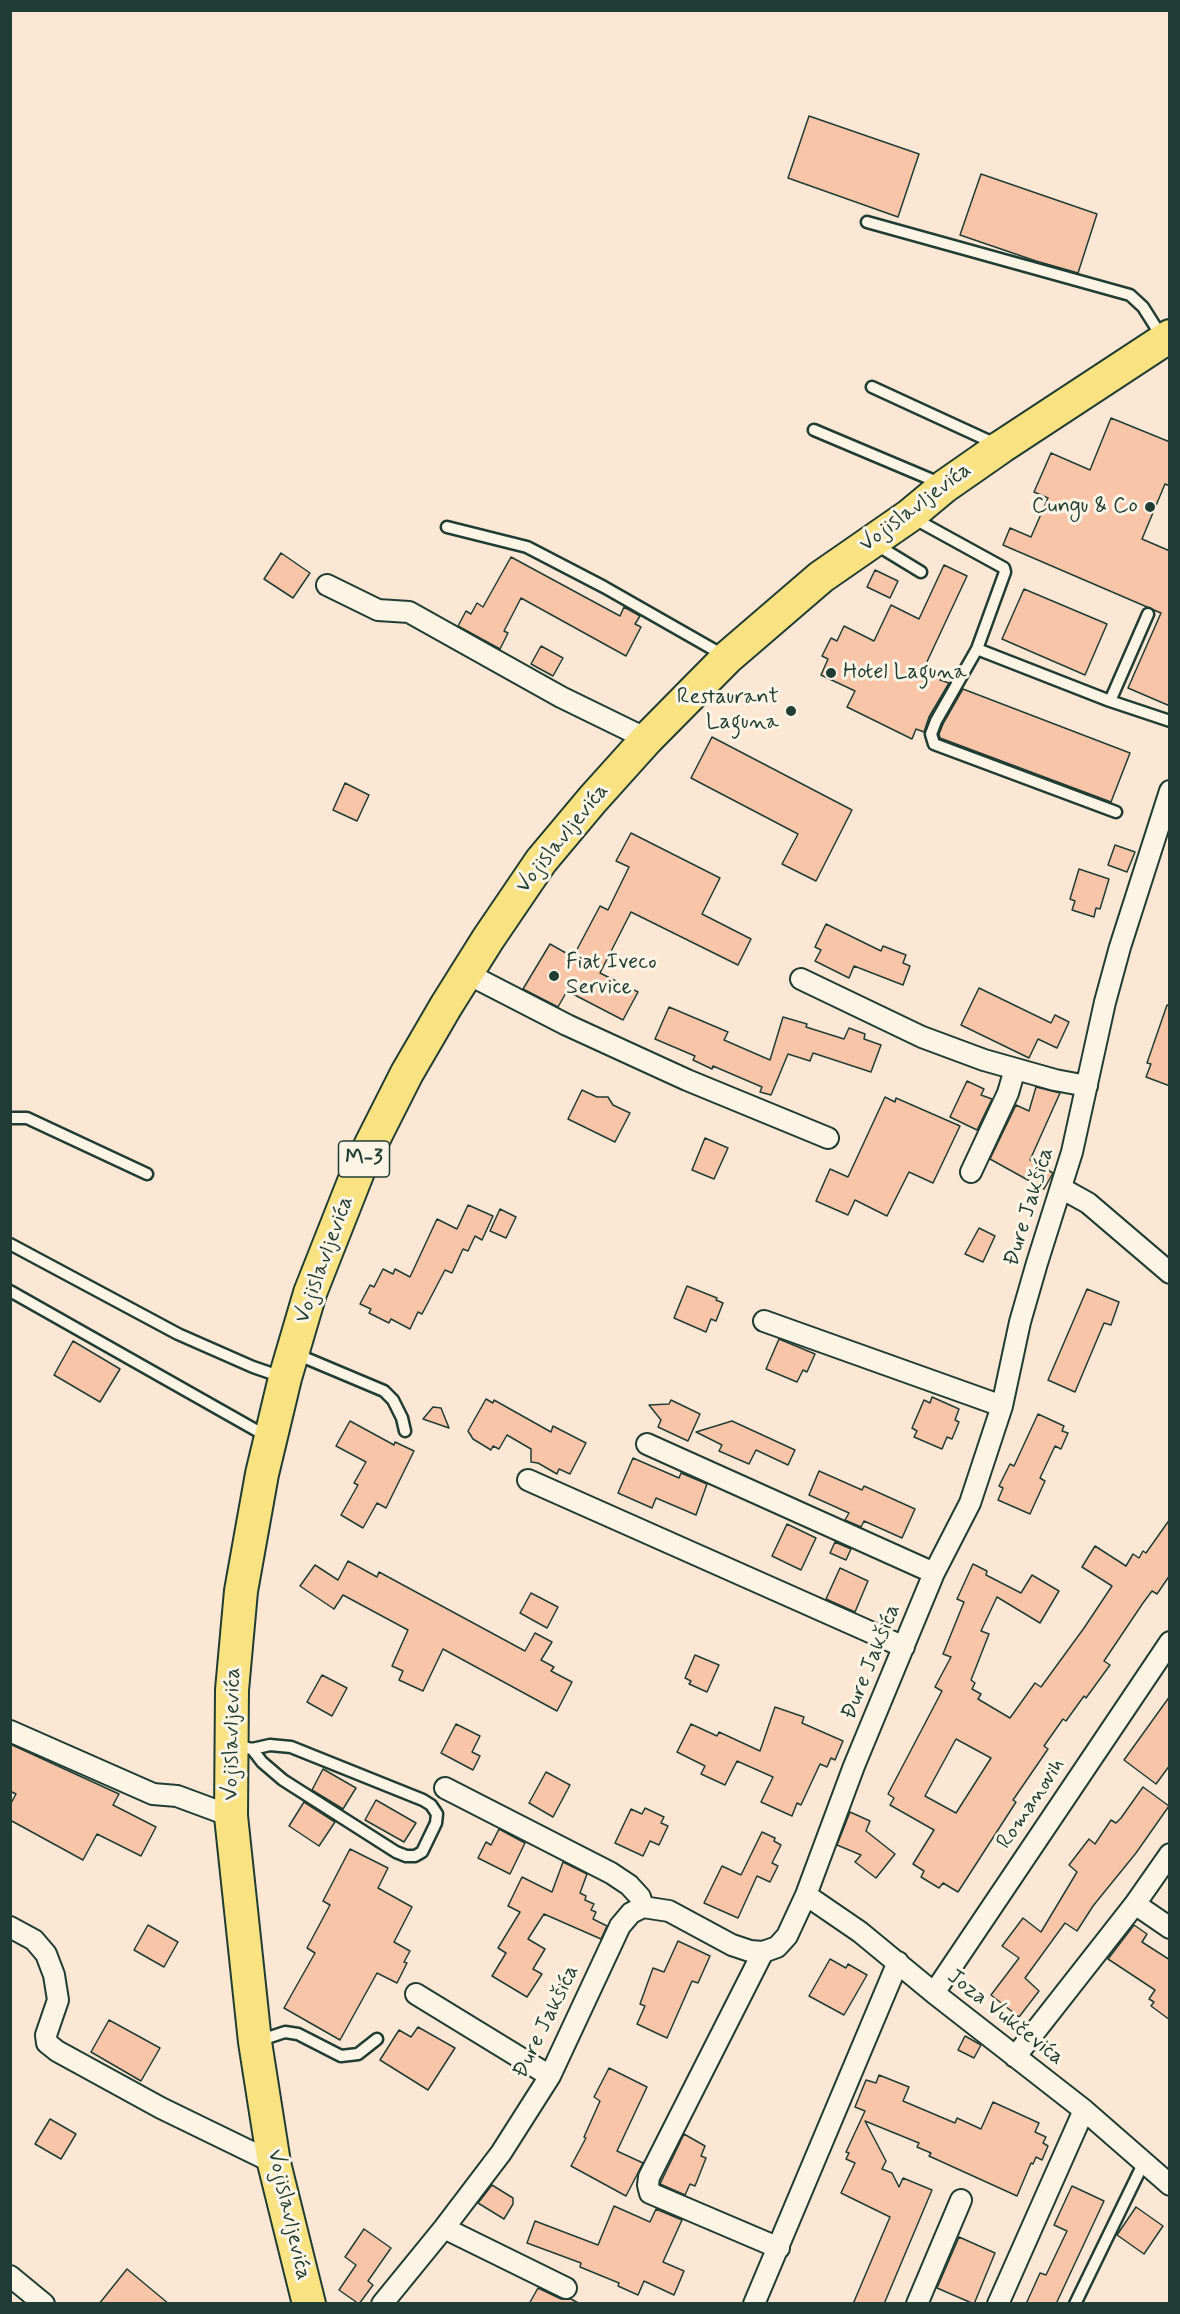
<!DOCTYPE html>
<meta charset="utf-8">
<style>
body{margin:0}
#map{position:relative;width:1180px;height:2314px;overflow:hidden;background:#fbe7d3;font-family:Mynerve,sans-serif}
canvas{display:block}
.frame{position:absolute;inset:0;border:12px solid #1f3d34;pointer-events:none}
</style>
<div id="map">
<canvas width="1180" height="2314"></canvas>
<div class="frame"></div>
</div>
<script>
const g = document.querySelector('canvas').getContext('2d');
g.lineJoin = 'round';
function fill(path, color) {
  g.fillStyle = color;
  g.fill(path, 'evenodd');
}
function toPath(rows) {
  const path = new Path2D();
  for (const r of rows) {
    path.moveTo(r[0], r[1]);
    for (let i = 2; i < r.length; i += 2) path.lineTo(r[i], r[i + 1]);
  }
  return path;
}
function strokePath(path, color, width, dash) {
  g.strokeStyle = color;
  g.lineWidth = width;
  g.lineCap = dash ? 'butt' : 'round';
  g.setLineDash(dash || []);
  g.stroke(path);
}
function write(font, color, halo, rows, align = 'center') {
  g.font = font + ' Mynerve,sans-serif';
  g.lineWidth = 6;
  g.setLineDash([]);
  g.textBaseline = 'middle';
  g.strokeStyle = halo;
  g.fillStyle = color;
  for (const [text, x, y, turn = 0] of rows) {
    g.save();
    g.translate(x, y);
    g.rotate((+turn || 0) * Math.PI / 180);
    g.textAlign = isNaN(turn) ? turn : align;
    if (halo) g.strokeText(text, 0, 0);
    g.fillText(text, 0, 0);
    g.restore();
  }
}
const building = toPath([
 [809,116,919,154,898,217,788,178,809,116],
 [981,174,1097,214,1078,273,1036,261,960,235,981,174],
 [1111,418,1170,442,1170,486,1165,484,1142,539,1170,551,1170,706,1128,688,1161,613,1003,545,1010,528,1031,537,1048,498,1034,492,1051,453,1090,470,1111,418],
 [281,553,310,573,293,598,264,579,281,553],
 [511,557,620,616,624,607,640,616,635,624,641,627,626,656,521,598,504,631,508,633,500,649,458,626,466,611,471,614,477,603,483,607,511,557],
 [944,565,967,576,925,666,943,674,940,680,949,683,929,717,924,732,916,729,912,739,847,707,855,691,821,675,828,659,822,656,831,638,837,641,844,626,874,641,891,605,919,619,944,565],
 [875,570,898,581,890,598,867,587,875,570],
 [1024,589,1107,624,1085,675,1002,639,1024,589],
 [541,646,563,658,553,676,531,664,541,646],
 [963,689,1130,753,1111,802,940,738,939,734,943,724,963,689],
 [712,737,852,810,816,881,782,864,798,834,691,778,712,737],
 [345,783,369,795,357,821,333,810,345,783],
 [631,833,720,878,702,914,751,939,738,965,631,912,600,973,638,992,623,1020,567,991,558,1007,523,989,550,944,573,957,600,906,608,910,629,867,616,861,631,833],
 [1115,845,1135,852,1127,872,1108,865,1115,845],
 [1079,869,1109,879,1100,909,1096,908,1094,917,1072,910,1075,901,1070,899,1079,869],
 [826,924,881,951,883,946,906,955,903,963,910,966,903,985,854,966,849,978,815,961,821,950,815,947,826,924],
 [979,988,1051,1023,1055,1015,1069,1022,1057,1048,1038,1039,1029,1058,961,1025,979,988],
 [1167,1005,1170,1006,1170,1086,1146,1077,1151,1064,1147,1063,1167,1005],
 [669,1007,728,1032,724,1040,770,1060,783,1017,807,1024,806,1027,844,1039,849,1028,865,1034,864,1039,881,1045,871,1072,813,1053,810,1061,788,1054,771,1095,760,1092,762,1087,713,1066,712,1069,693,1060,695,1056,655,1039,669,1007],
 [967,1081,984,1089,981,1095,992,1099,977,1130,950,1117,967,1081],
 [1036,1087,1060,1093,1030,1160,1053,1173,1044,1189,990,1159,1016,1105,1029,1111,1036,1087],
 [582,1090,597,1097,608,1097,613,1105,630,1113,615,1142,568,1119,582,1090],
 [885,1097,895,1102,896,1098,960,1126,933,1183,909,1172,887,1216,855,1200,848,1215,816,1201,830,1169,848,1177,885,1097],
 [705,1138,728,1148,714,1179,692,1170,705,1138],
 [468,1205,493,1216,482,1240,475,1236,468,1251,463,1249,452,1273,445,1270,422,1314,418,1312,410,1329,391,1319,389,1323,369,1313,371,1309,360,1304,370,1285,374,1287,383,1269,393,1274,395,1269,410,1277,437,1219,457,1229,468,1205],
 [500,1209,516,1217,506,1238,490,1231,500,1209],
 [979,1228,995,1236,983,1262,965,1254,979,1228],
 [687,1286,717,1298,716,1300,723,1303,716,1321,711,1319,706,1332,674,1318,687,1286],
 [1087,1289,1119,1302,1111,1325,1104,1323,1075,1392,1048,1380,1087,1289],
 [779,1339,815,1354,807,1372,803,1370,797,1382,766,1369,779,1339],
 [73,1341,120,1369,100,1402,54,1375,73,1341],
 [932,1397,959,1409,955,1420,959,1422,952,1439,947,1437,942,1449,914,1437,917,1431,912,1428,924,1400,930,1403,932,1397],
 [486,1399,493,1403,494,1400,551,1432,553,1426,586,1443,570,1474,559,1469,557,1474,538,1463,531,1462,531,1449,507,1435,499,1449,493,1446,491,1450,473,1439,468,1431,486,1399],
 [671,1400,700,1414,688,1441,658,1427,661,1420,649,1405,669,1404,671,1400],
 [433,1407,441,1408,449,1428,423,1419,433,1407],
 [1038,1414,1064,1426,1062,1431,1068,1433,1061,1449,1055,1446,1040,1478,1045,1481,1030,1514,998,1500,1003,1488,999,1486,1010,1464,1014,1466,1038,1414],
 [350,1421,394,1445,395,1442,414,1451,386,1508,377,1503,363,1528,341,1515,358,1485,354,1483,366,1462,336,1446,350,1421],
 [732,1421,795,1450,788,1465,756,1450,749,1464,719,1451,722,1445,696,1432,732,1421],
 [633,1458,679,1478,681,1473,707,1484,696,1515,656,1498,652,1508,618,1493,633,1458],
 [819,1471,862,1490,864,1486,915,1509,902,1538,864,1521,861,1527,845,1520,849,1513,809,1495,819,1471],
 [1170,1519,1170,1575,1157,1594,1152,1591,1143,1603,1104,1661,1110,1665,1086,1698,1084,1696,1066,1721,1063,1719,1044,1746,1048,1749,1013,1800,1016,1802,958,1892,943,1883,939,1888,921,1877,924,1871,913,1864,934,1830,890,1805,894,1798,888,1794,942,1691,935,1687,951,1657,943,1654,964,1602,957,1599,973,1564,987,1571,986,1575,1021,1593,1032,1575,1059,1591,1040,1623,997,1597,981,1631,989,1634,971,1680,975,1683,972,1689,981,1694,978,1699,1010,1718,1035,1683,1041,1687,1084,1628,1112,1586,1082,1567,1095,1546,1126,1566,1133,1554,1139,1558,1143,1551,1146,1553,1170,1519],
 [956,1739,991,1758,956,1813,925,1796,956,1739],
 [787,1524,816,1538,801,1570,772,1556,787,1524],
 [835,1542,851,1549,846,1560,830,1553,835,1542],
 [348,1561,377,1577,379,1572,525,1651,535,1633,552,1642,541,1660,554,1667,551,1671,572,1682,557,1711,443,1649,423,1691,399,1680,403,1671,392,1666,408,1630,343,1595,334,1609,300,1586,315,1565,338,1580,348,1561],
 [840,1568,868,1581,855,1612,826,1599,840,1568],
 [531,1593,558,1607,547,1628,520,1613,531,1593],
 [695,1655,719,1665,707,1692,689,1684,691,1681,685,1678,695,1655],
 [322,1675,347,1688,332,1716,307,1702,322,1675],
 [1170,1696,1170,1765,1156,1784,1124,1760,1170,1696],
 [775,1707,804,1717,802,1723,843,1741,835,1760,831,1758,827,1767,820,1764,801,1805,797,1803,792,1816,761,1802,773,1777,737,1761,725,1785,701,1774,705,1766,677,1752,691,1724,717,1736,719,1732,760,1751,775,1707],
 [456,1724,480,1736,472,1752,480,1756,473,1770,441,1753,456,1724],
 [10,1744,119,1794,113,1805,156,1827,141,1856,97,1834,83,1860,10,1820,10,1805,16,1794,10,1791,10,1744],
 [323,1769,356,1788,343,1809,312,1790,323,1769],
 [546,1772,570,1785,553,1817,529,1803,546,1772],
 [1143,1787,1169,1806,1136,1853,1093,1906,1077,1931,1065,1923,1025,1978,1039,1991,1019,2017,991,1995,1019,1958,1002,1946,1023,1918,1041,1932,1077,1872,1069,1865,1089,1839,1095,1844,1111,1820,1116,1823,1121,1818,1143,1787],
 [376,1800,416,1823,404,1842,365,1820,376,1800],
 [304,1802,335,1822,319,1846,289,1826,304,1802],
 [645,1808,664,1817,661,1823,668,1826,659,1845,650,1841,643,1856,615,1843,631,1809,642,1814,645,1808],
 [850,1812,870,1821,866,1831,895,1854,876,1878,855,1862,861,1855,837,1845,850,1812],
 [499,1829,525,1843,510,1874,478,1858,486,1842,491,1845,499,1829],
 [762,1832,775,1838,774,1841,781,1845,772,1863,778,1866,770,1882,757,1876,738,1918,704,1903,722,1866,741,1875,762,1832],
 [350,1849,388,1868,378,1888,412,1907,394,1942,410,1951,404,1962,407,1963,397,1983,377,1973,340,2040,284,2008,315,1953,307,1948,330,1905,323,1901,350,1849],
 [563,1862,587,1874,580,1893,586,1896,585,1900,594,1904,591,1910,596,1912,593,1919,607,1926,601,1939,544,1914,528,1939,545,1949,533,1969,542,1974,527,1997,492,1976,506,1953,498,1948,520,1912,508,1906,522,1877,552,1892,563,1862],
 [148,1925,178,1942,164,1967,134,1950,148,1925],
 [1134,1925,1147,1934,1142,1942,1170,1960,1170,2020,1151,2006,1154,2002,1149,1999,1155,1990,1108,1959,1134,1925],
 [678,1941,710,1956,698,1983,692,1981,667,2038,637,2024,645,2006,640,2004,653,1968,664,1972,678,1941],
 [830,1959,846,1968,848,1964,867,1975,844,2015,809,1996,830,1959],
 [109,2020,160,2048,141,2081,91,2052,109,2020],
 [418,2027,455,2048,428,2090,380,2060,399,2030,411,2037,418,2027],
 [965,2036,981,2045,974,2058,958,2050,965,2036],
 [609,2068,647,2087,617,2151,643,2163,626,2196,571,2166,586,2138,584,2137,600,2101,594,2097,609,2068],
 [879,2075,909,2087,903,2101,955,2123,957,2118,981,2129,993,2102,1039,2123,1035,2132,1046,2137,1043,2143,1048,2146,1042,2160,1036,2157,1033,2164,1031,2163,1017,2196,929,2156,931,2153,917,2147,919,2143,865,2121,886,2161,882,2169,892,2173,899,2187,903,2178,932,2190,884,2304,853,2304,890,2217,841,2193,855,2163,846,2159,849,2153,846,2152,865,2111,855,2107,866,2080,876,2083,879,2075],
 [50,2119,76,2134,61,2159,35,2144,50,2119],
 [684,2134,705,2146,701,2156,706,2158,695,2186,690,2184,685,2195,660,2184,684,2134],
 [492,2185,513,2198,513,2204,504,2219,478,2203,492,2185],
 [1072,2186,1104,2201,1056,2304,1026,2304,1040,2273,1046,2275,1067,2231,1054,2225,1072,2186],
 [614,2206,650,2222,656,2209,682,2220,663,2262,684,2271,674,2295,644,2281,638,2295,618,2286,619,2283,580,2267,581,2263,527,2243,535,2221,598,2245,614,2206],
 [1136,2207,1163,2226,1144,2254,1117,2235,1136,2207],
 [364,2229,391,2248,368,2281,373,2285,359,2304,339,2290,356,2265,345,2257,364,2229],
 [959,2237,995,2253,974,2304,937,2288,959,2237],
 [127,2269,169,2304,99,2304,127,2269],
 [538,2288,561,2299,571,2299,580,2304,529,2304,538,2288]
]);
const service = toPath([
 [867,222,1130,295,1143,307,1162,337],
 [872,387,998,445],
 [814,430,942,484],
 [913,518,1004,568,1005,572,977,649,1110,701,1170,721],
 [447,527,527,547,604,587,725,656],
 [875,544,921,572],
 [977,649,936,721,931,734,934,744,1116,812],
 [1110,701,1148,614],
 [10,1118,27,1118,147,1174],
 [10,1244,178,1334,253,1367,282,1377],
 [10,1291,268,1437],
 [296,1354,384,1391,393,1400,402,1418,405,1431],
 [234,1745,252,1749,270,1745,291,1747,423,1800,431,1805,437,1814,436,1823,422,1852,415,1856,406,1856,396,1852,283,1780,262,1762,252,1749],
 [258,2041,285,2032,298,2034,341,2056,358,2054,377,2039],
 [1075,2304,1144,2162]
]);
const minor = toPath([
 [327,585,378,610,409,612,561,697,647,739],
 [466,973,567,1025,687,1080,828,1138],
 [801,979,922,1037,984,1060,1055,1080,1087,1086],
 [971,1172,1008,1093,1015,1069],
 [1061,1188,1088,1203,1170,1273],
 [764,1321,1002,1406],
 [647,1444,934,1573],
 [528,1480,904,1647],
 [10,1731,153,1794,177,1796,231,1816],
 [445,1788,611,1873,629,1885,640,1897,643,1907],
 [806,1895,860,1932,934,1993,1084,2110,1170,2185],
 [1135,1904,1170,1928],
 [10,1927,34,1940,46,1954,54,1975,58,2000,46,2035,47,2043,57,2051,161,2108,274,2163],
 [763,1952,649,2177,648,2185,650,2193,779,2248],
 [934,1993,1170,1642],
 [416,1994,550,2076],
 [1015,2057,1135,1904,1170,1854],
 [444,2228,566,2288],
 [10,2276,44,2304],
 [382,2304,444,2228,501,2153,550,2076,620,1926,631,1913,643,1907,669,1911,732,1945,750,1951,763,1952,777,1947,787,1936,806,1895,854,1766,934,1573,970,1503,1002,1406,1020,1322,1037,1263,1072,1152,1105,1002,1120,947,1170,791],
 [754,2304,898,1962],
 [917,2304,961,2200],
 [998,2304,1084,2110]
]);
const primary = toPath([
 [309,2304,274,2163,255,2042,231,1816,232,1690,241,1591,262,1474,285,1378,310,1293,361,1164,407,1073,446,1006,488,939,541,861,593,799,647,739,728,657,821,577,909,516,945,486,1001,447,1170,336]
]);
const markers = [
 [1150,507,6,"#1f3d34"],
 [831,673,6,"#1f3d34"],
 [791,711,6,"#1f3d34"],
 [554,976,6,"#1f3d34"]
];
const shields = [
 [364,1159,51]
];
const shieldNames = [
 ["M-3",364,1159]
];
const poiNames = [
 ["Cungu & Co",1138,507],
 ["Hotel Laguna",843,673,"left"],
 ["Restaurant",779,698],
 ["Laguna",779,723],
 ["Fiat Iveco",566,963,"left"],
 ["Service",566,988,"left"]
];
const streetNames = [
 ["Vojislavljevića",916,508,-37],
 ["Vojislavljevića",563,839,-51],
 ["Đure Jakšića",1030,1207,-73],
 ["Vojislavljevića",325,1260,-70],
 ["Đure Jakšića",872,1662,-68],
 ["Vojislavljevića",233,1734,-89],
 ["Romanovih",1032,1804,-56],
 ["Joza Vukčevića",1005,2018,38],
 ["Đure Jakšića",547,2022,-64],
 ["Vojislavljevića",288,2215,77]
];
fill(building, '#f9c5a9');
strokePath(building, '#1f3d34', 1.5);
strokePath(service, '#1f3d34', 15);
strokePath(minor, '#1f3d34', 24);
strokePath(primary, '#1f3d34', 36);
strokePath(service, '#fcf5e5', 10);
strokePath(minor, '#fcf5e5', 20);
strokePath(primary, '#f8e281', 32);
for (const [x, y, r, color] of markers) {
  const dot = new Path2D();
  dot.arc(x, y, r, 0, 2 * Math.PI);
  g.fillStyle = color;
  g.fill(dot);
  strokePath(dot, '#fcf5e5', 2);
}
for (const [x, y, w] of shields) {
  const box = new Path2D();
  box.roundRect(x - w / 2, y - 18, w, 36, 4.5);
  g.fillStyle = '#fcf5e5';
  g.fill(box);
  strokePath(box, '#1f3d34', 1.5);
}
write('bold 21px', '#1f3d34', null, shieldNames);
write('22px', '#1f3d34', '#fcf5e5', poiNames, 'right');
write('22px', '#1f3d34', '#fcf5e5', streetNames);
</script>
